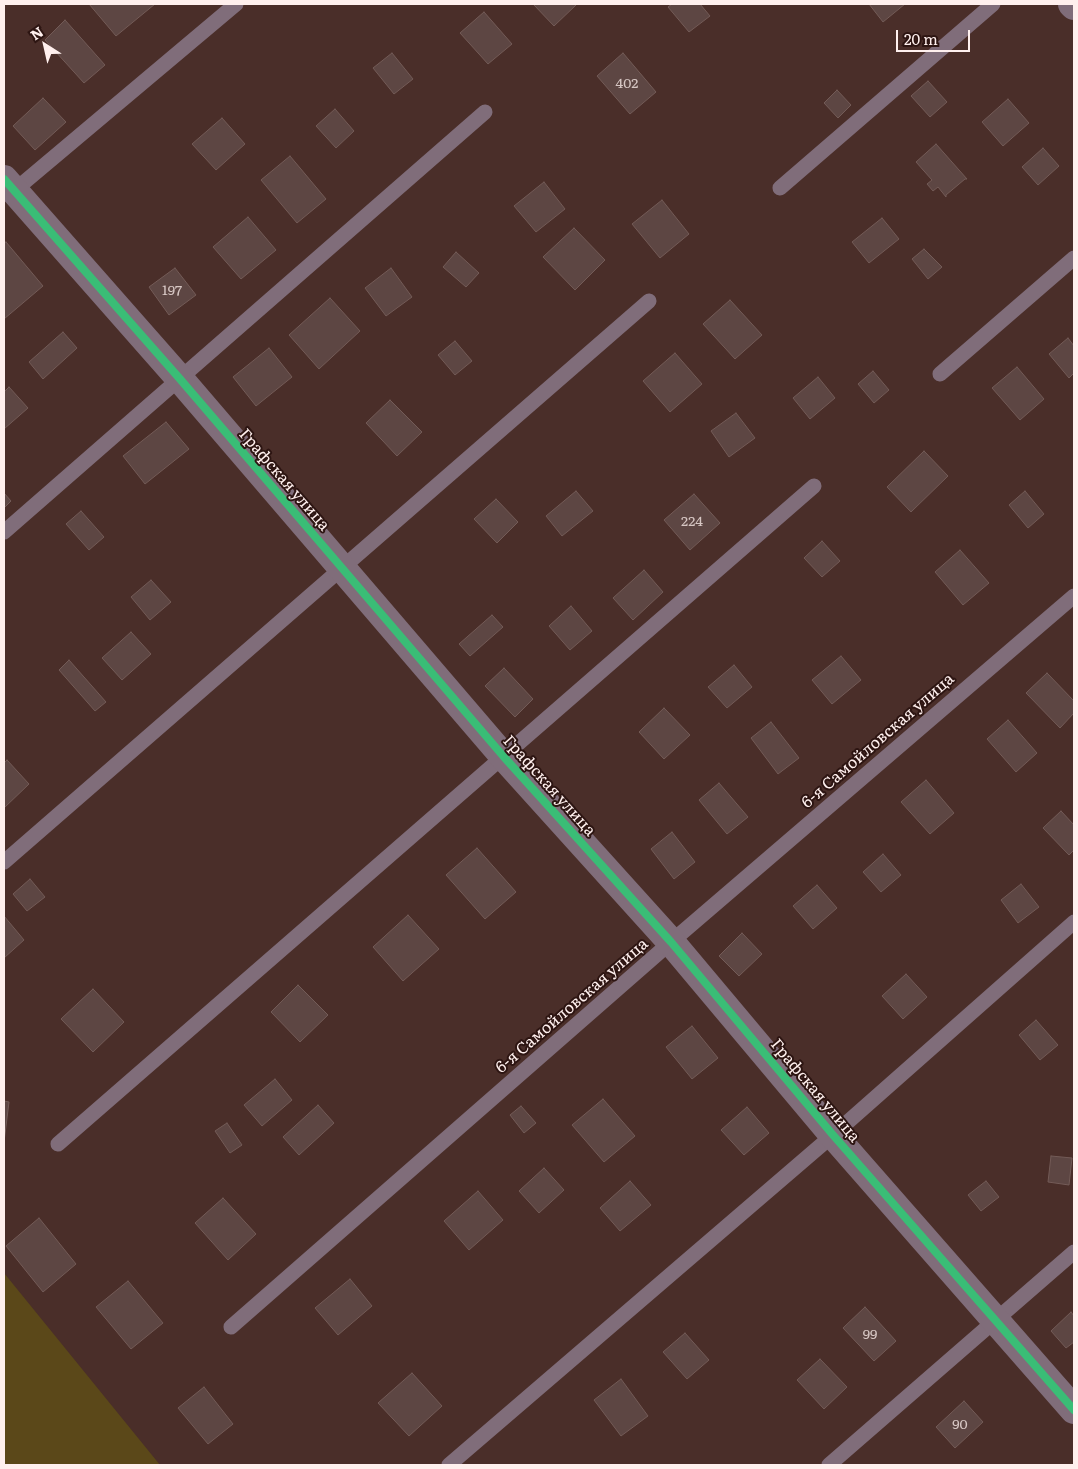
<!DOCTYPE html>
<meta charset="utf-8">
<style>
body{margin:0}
#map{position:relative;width:1078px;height:1469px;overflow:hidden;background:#4a2e29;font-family:Literata,serif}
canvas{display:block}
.frame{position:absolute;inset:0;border:5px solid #fff0ee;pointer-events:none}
.north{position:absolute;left:20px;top:20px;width:50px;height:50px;-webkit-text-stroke:4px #2d1512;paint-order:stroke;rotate:325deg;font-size:14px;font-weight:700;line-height:20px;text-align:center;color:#fff0ee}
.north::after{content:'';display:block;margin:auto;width:18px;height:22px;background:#fff0ee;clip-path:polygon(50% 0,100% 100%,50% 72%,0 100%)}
.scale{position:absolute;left:896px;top:30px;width:74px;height:22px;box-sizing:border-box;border:2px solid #fff0ee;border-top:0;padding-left:6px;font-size:15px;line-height:18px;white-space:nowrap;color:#fff0ee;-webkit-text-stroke:4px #2d1512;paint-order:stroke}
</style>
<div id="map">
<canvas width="1078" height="1469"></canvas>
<div class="frame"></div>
<div class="north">N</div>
<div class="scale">20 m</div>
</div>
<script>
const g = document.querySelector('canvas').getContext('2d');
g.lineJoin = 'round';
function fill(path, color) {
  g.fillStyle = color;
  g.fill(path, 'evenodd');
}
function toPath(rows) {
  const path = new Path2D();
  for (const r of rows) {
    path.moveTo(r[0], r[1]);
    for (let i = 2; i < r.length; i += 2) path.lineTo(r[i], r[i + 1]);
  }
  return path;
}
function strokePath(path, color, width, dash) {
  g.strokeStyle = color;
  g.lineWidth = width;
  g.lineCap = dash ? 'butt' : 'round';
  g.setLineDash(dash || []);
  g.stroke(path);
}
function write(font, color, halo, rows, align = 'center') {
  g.font = font + ' Literata,serif';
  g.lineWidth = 4;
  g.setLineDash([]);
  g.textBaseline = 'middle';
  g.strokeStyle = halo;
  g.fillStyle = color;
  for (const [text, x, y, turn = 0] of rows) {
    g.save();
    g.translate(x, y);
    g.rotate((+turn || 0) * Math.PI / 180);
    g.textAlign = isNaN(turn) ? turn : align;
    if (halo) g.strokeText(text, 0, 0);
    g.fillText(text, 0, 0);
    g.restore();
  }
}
const green = toPath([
 [4,1273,160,1465,4,1465]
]);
const building = toPath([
 [89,4,155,4,116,36,89,4],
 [533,4,576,4,576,5,554,26,533,4],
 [672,4,700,4,710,16,689,32,668,7,672,4],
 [869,4,905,4,883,22,869,4],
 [484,12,512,44,488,64,460,33,484,12],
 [65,20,105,65,84,83,45,40,65,20],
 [392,53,413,79,394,94,373,68,392,53],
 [623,53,656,92,630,114,597,76,623,53],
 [928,81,947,102,930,117,911,96,928,81],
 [837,90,851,105,838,118,824,103,837,90],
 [43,98,66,122,35,150,13,126,43,98],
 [1008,99,1029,123,1003,146,982,122,1008,99],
 [335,109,354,131,336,148,316,126,335,109],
 [222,118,245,144,216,170,192,144,222,118],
 [936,144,967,179,965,179,946,195,946,197,938,187,933,191,927,184,932,180,916,162,936,144],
 [1043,148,1059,166,1038,185,1022,167,1043,148],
 [290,156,326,199,297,223,261,180,290,156],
 [544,182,565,209,536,232,514,206,544,182],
 [662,200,689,234,660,258,632,224,662,200],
 [248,217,276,250,241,279,213,247,248,217],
 [882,218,899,239,869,263,852,242,882,218],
 [574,228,605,260,575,290,543,257,574,228],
 [6,242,43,286,4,319,4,243,6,242],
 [924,249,942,267,928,279,912,259,924,249],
 [456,252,479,273,466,287,443,267,456,252],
 [175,268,196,295,169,315,149,287,175,268],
 [391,268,412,297,386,316,365,288,391,268],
 [330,298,360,331,319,369,289,335,330,298],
 [730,300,762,335,735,359,703,324,730,300],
 [63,332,77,348,43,379,29,362,63,332],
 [1068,338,1074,346,1074,373,1069,378,1049,354,1068,338],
 [455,341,472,361,455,375,438,355,455,341],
 [269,348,292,377,256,406,233,377,269,348],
 [675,353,702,384,670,412,643,381,675,353],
 [1017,367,1044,399,1020,420,992,388,1017,367],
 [873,371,889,390,874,403,858,384,873,371],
 [818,377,835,398,810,419,793,398,818,377],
 [9,387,28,408,4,429,4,392,9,387],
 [390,400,422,432,397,456,366,423,390,400],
 [736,413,755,438,729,457,711,431,736,413],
 [166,422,189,449,145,484,123,456,166,422],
 [924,451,948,476,911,512,887,487,924,451],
 [576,491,593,511,562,536,546,516,576,491],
 [1025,491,1044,514,1028,528,1009,505,1025,491],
 [4,493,11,501,4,508,4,493],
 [694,494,720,523,690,550,664,520,694,494],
 [496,499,518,522,497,543,474,519,496,499],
 [81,511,104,537,89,550,66,524,81,511],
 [822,541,840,561,822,577,804,558,822,541],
 [960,550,989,583,963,605,935,572,960,550],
 [644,570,663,592,633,620,613,598,644,570],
 [151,580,171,602,150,620,131,597,151,580],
 [571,606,592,631,570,650,549,626,571,606],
 [492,615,503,627,470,656,459,644,492,615],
 [131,632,151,654,122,680,102,658,131,632],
 [841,656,861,680,832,704,812,680,841,656],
 [69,660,106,702,95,711,59,670,69,660],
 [734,665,752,687,727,708,708,687,734,665],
 [504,668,533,699,515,717,485,686,504,668],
 [1047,673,1074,701,1074,713,1060,728,1026,693,1047,673],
 [664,708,690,735,664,759,639,732,664,708],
 [1008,720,1037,753,1016,772,987,739,1008,720],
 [771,722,799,758,778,774,751,738,771,722],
 [7,760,29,784,4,808,4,763,7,760],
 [926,780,954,813,930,834,901,802,926,780],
 [719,783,748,817,727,834,699,800,719,783],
 [1061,811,1074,825,1074,850,1069,855,1043,828,1061,811],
 [672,832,695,862,674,879,651,849,672,832],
 [477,848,516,892,485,919,446,875,477,848],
 [883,854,901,875,881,892,863,872,883,854],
 [30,879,45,897,27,911,13,894,30,879],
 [1021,884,1039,907,1018,923,1001,900,1021,884],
 [817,885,837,908,813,929,793,906,817,885],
 [408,915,439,949,403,981,373,947,408,915],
 [4,916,24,940,4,958,4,916],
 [742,933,762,954,739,976,719,956,742,933],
 [906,974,927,997,903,1019,882,996,906,974],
 [298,985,328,1015,300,1042,271,1012,298,985],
 [93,989,124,1022,93,1052,61,1019,93,989],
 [1036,1020,1058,1045,1040,1060,1019,1035,1036,1020],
 [692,1026,718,1058,692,1079,666,1047,692,1026],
 [275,1079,292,1100,262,1126,244,1105,275,1079],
 [603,1099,635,1136,604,1162,572,1125,603,1099],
 [4,1101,9,1102,4,1142,4,1101],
 [318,1105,334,1123,299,1155,283,1137,318,1105],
 [521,1106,536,1123,524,1133,510,1115,521,1106],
 [747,1107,769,1133,744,1155,721,1130,747,1107],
 [227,1123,242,1145,230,1153,215,1131,227,1123],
 [1051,1156,1072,1158,1069,1185,1048,1182,1051,1156],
 [544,1168,564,1190,539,1213,519,1191,544,1168],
 [630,1181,651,1205,620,1231,600,1208,630,1181],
 [986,1181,999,1197,981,1211,968,1195,986,1181],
 [478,1191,503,1220,469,1250,444,1221,478,1191],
 [223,1198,256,1234,228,1260,195,1223,223,1198],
 [39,1218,76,1264,43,1292,6,1246,39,1218],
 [350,1279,372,1306,338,1335,315,1308,350,1279],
 [128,1281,163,1323,131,1349,96,1307,128,1281],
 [865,1307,896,1341,874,1361,843,1328,865,1307],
 [1071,1312,1074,1316,1074,1342,1066,1348,1051,1331,1071,1312],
 [685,1333,709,1360,687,1379,663,1352,685,1333],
 [820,1359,847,1387,824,1409,797,1380,820,1359],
 [412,1373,442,1406,409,1436,378,1403,412,1373],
 [621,1379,648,1416,621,1436,594,1400,621,1379],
 [204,1387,233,1424,208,1444,178,1408,204,1387],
 [964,1401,983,1422,955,1448,936,1427,964,1401]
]);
const lane = toPath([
 [780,188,993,4],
 [9,195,236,4],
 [940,374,1074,258],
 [4,532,485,112],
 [4,862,649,301],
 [58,1144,814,486],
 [231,1327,671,942,1074,596],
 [449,1465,833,1135,1074,922],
 [829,1465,1074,1252]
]);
const street = toPath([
 [1072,4,1074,6],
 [4,179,180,379,504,757,671,942,833,1135,1074,1410]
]);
const cycleway = toPath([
 [4,179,180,379,504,757,671,942,833,1135,1074,1410]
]);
const numberNames = [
 ["402",627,84],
 ["197",172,291],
 ["224",692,522],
 ["99",870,1335],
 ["90",960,1425]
];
const streetNames = [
 ["Графская улица",284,480,49],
 ["6-я Самойловская улица",878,741,-41],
 ["Графская улица",549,786,48],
 ["6-я Самойловская улица",572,1006,-41],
 ["Графская улица",815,1091,50]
];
fill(green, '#5b4819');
fill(building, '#5d4643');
strokePath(building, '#735b57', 1);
strokePath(lane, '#806d7a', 15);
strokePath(street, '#806d7a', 28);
strokePath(cycleway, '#3abd76', 8);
write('14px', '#d6c6c3', null, numberNames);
write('16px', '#fff0ee', '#2d1512', streetNames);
</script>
